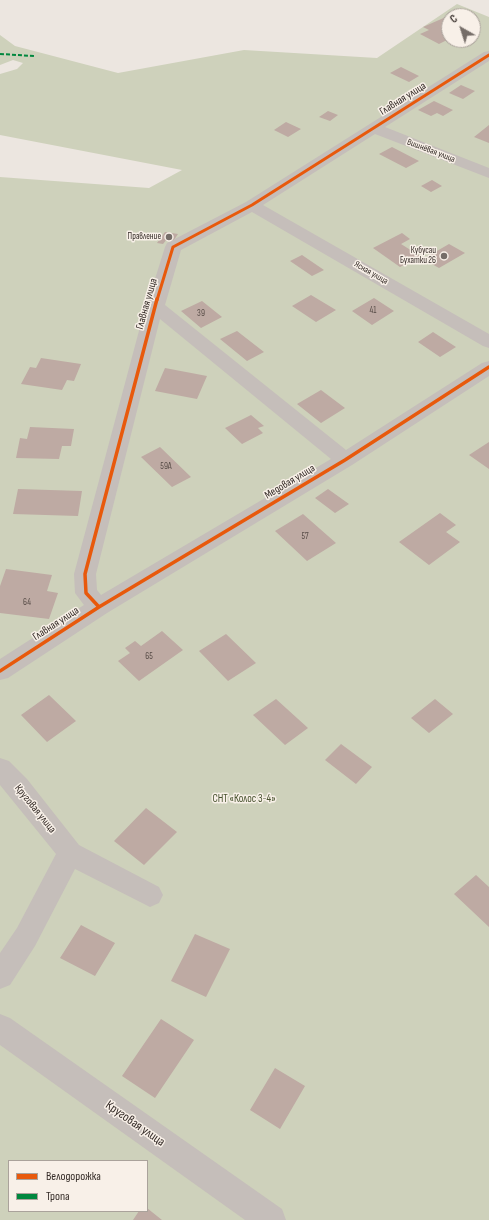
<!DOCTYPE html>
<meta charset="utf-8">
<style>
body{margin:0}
#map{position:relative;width:489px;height:1220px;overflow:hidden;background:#ece6e0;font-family:"Sofia Sans Condensed",sans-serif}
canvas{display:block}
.legend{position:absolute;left:8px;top:1160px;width:140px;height:52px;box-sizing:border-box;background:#f8f0e8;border:1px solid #aaa29b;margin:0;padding:5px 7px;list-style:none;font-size:12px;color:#352c28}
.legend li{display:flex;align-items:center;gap:8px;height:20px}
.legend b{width:20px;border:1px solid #aaa29b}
.north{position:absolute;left:441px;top:8px;width:40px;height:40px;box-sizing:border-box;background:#f8f0e8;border:1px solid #aaa29b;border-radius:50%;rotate:321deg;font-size:11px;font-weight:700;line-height:16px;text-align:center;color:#352c28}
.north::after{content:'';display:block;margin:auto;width:14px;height:18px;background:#756d68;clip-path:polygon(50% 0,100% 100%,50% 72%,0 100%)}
</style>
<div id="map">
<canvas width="489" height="1220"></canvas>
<ul class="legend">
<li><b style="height:5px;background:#e8590c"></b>Велодорожка</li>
<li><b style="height:5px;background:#00873e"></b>Тропа</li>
</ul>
<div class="north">С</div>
</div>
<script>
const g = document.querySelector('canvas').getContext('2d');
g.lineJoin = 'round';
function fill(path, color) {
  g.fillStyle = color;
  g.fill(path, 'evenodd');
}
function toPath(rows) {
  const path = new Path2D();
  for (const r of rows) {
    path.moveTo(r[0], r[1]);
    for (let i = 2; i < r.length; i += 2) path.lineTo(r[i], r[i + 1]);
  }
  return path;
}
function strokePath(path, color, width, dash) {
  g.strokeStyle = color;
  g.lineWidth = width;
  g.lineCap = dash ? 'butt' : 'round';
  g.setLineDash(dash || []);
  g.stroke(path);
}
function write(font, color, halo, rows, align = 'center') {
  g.font = font + ' "Sofia Sans Condensed",sans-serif';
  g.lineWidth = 3;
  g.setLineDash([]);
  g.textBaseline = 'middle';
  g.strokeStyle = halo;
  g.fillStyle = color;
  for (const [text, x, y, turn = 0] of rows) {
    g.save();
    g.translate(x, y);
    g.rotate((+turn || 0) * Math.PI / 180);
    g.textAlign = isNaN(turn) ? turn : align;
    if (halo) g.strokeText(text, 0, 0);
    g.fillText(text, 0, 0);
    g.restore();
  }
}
const green = toPath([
 [457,4,489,17,489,1220,0,1220,0,177,149,188,182,170,0,135,0,74,17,69,23,63,13,60,0,65,0,35,15,46,118,73,244,50,377,58],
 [449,16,473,16,473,40,449,40],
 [9,1161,147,1161,147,1211,9,1211]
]);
const building = toPath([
 [455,13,461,16,449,16,449,39,439,44,420,34,429,30,423,27],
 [401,67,419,76,409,82,390,73],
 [461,85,475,91,463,99,449,93],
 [434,101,453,110,443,116,437,113,431,116,418,110],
 [328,111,338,115,330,121,319,117],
 [286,122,301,129,288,137,274,130],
 [489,125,489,143,474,137],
 [392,147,419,161,406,168,379,154],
 [432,180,442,186,431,192,421,186],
 [165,232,178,234,174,240,167,239,163,244,157,243],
 [402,233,410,239,401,244,420,256,400,267,373,248],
 [449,244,465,253,439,268,423,259],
 [302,255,324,270,312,276,290,261],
 [311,295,336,310,316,322,292,306],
 [374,298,394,311,372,325,352,311],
 [202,301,222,317,201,328,181,311],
 [237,331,264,352,247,361,220,339],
 [433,332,456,347,440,357,418,342],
 [41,358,81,364,74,381,67,380,62,390,21,384,30,367,36,368],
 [165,368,207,376,197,399,155,391],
 [321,390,345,408,321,423,297,404],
 [251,415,264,426,258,428,263,433,242,444,225,428],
 [30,427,74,429,71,446,62,446,59,459,16,458,20,438,27,439],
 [489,442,489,469,469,455],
 [160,447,191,477,172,487,141,457],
 [18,489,82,491,78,516,13,514],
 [328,489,349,504,335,513,315,498],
 [440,513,456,525,446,532,460,542,429,565,399,542],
 [303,514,336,543,307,561,275,531],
 [6,569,52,575,47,591,58,593,49,619,0,613,0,586],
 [162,631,183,650,139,681,118,661,130,653,125,648,135,641,141,646],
 [226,634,256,663,228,681,199,651],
 [49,695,76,721,47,742,21,715],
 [276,699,308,728,285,745,253,715],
 [435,699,453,714,429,733,411,718],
 [341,744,372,767,356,784,325,760],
 [146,808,177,832,144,865,114,841],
 [476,875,489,887,489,927,454,894],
 [81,925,115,943,95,976,60,958],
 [195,934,230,949,206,997,171,981],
 [161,1019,194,1040,155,1098,122,1076],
 [275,1068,305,1086,280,1129,250,1110],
 [147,1208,162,1220,133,1220,139,1211,147,1211]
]);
const minor = toPath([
 [489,51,489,61,385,127,489,168,489,178,375,134,263,205,489,334,489,348,483,346,252,212,181,250,165,305,346,450,482,363,489,361,489,376,352,465,107,613,8,678,0,680,0,659,84,605,75,593,74,574,140,327,165,247,167,243,246,202,484,52,489,51],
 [160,319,331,459,101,595,97,590,96,574,160,319],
 [0,758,9,761,27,779,79,845,159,887,163,895,159,903,150,907,75,869,35,946,10,985,0,989,0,953,17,928,56,854,0,785,0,758],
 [0,1014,10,1018,282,1209,286,1220,245,1220,0,1045,0,1014]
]);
const quiet = toPath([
 [0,54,34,56]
]);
const cyclewayFar1 = toPath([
 [157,300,173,247,252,205,489,55]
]);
const cycleway = toPath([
 [99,607,345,460,489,367],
 [0,671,99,607,86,593,85,574,157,299]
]);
const markers = [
 [169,237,4,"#756d68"],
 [444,256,4,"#756d68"]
];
const farStreetnames = [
 ["Вишнёвая улица",431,151,21],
 ["Ясная улица",371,273,30]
];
const farPoinames = [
 ["Правление",161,237],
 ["Кубусаи",436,251],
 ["Бухатки 26",436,261]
];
const numberNames = [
 ["41",373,311],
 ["39",201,314],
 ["59А",166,467],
 ["57",305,537],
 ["64",27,603],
 ["65",149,657]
];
const streetNames = [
 ["Главная улица",403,99,-32],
 ["Главная улица",147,304,-74],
 ["Медовая улица",290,482,-31],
 ["Главная улица",56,624,-33],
 ["Круговая улица",35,809,51]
];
const parkNames = [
 ["СНТ «Колос 3-4»",244,799]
];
const nearStreetnames = [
 ["Круговая улица",135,1124,35]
];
fill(green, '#ced1bb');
fill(building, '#beaaa3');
fill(minor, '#c5beba');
strokePath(quiet, '#00873e', 2, [4, 2]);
strokePath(cyclewayFar1, '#e8590c', 3);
strokePath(cycleway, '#e8590c', 3.5);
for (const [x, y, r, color] of markers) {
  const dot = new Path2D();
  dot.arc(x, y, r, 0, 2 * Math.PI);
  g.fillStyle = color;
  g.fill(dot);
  strokePath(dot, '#f8f0e8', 1.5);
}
write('9px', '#352c28', '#f8f0e8', farStreetnames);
write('9px', '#352c28', '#f8f0e8', farPoinames, 'right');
write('9px', '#574c47', null, numberNames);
write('11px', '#352c28', '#f8f0e8', streetNames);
write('11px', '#47522e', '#f8f0e8', parkNames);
write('13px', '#352c28', '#f8f0e8', nearStreetnames);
</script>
